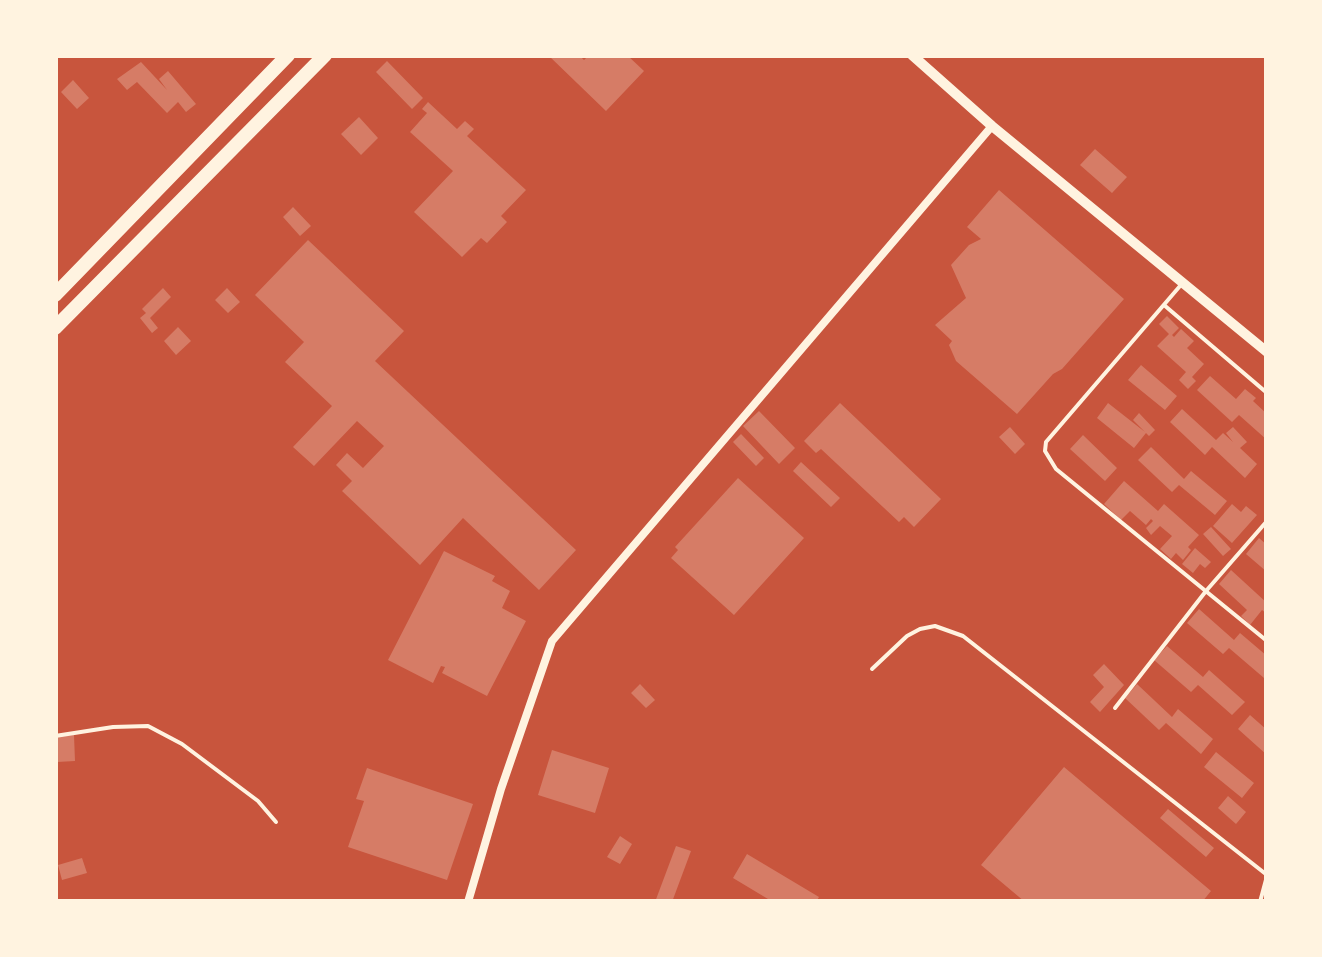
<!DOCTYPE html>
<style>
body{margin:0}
#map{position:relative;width:1322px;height:957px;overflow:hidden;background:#c8553d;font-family:Inter,sans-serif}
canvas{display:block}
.frame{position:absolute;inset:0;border:58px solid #fff3e0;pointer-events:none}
</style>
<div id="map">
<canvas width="1322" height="957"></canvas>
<div class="frame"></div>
</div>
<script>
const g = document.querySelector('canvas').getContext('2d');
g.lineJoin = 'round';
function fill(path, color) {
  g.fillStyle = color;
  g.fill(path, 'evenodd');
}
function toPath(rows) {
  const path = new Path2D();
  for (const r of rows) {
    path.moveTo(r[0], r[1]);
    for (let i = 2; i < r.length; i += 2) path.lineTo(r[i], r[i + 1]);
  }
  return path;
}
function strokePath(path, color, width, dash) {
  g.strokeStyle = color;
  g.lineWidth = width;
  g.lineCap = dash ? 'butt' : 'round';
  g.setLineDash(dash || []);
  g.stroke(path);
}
const building = toPath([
 [548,55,579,55,584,60,589,55,627,55,644,71,606,111],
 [387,61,423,98,412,109,376,72],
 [141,62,167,90,159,79,168,71,196,104,186,112,178,102,167,113,137,82,127,90,117,79],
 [73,80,89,98,77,109,61,92],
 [428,102,457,129,465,121,474,129,467,136,526,190,501,216,507,222,487,243,481,238,462,257,414,212,453,171,410,132,427,113,422,109],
 [359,117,378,138,361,155,341,134],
 [1095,149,1127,177,1112,193,1080,165],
 [999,190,1124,299,1062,369,1053,374,1017,414,956,361,949,345,952,341,935,325,966,298,951,265,969,245,981,239,967,227],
 [293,207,311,226,300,236,283,217],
 [308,240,404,331,375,361,576,550,539,590,463,518,420,565,342,491,352,481,336,465,347,453,363,468,384,446,357,421,314,466,293,447,332,406,285,362,304,342,255,295],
 [163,288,171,297,150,318,158,328,152,333,140,318,146,313,142,309],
 [227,288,240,302,228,313,215,300],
 [1167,316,1179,328,1172,335,1174,337,1181,329,1194,341,1187,348,1204,364,1192,377,1196,381,1188,389,1179,380,1186,372,1157,346,1169,334,1159,324],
 [178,327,191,341,176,355,164,341],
 [1141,365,1177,396,1165,410,1128,380],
 [1210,376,1236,399,1245,389,1256,398,1253,401,1267,414,1267,440,1239,415,1232,422,1197,390],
 [840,403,941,499,914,527,904,517,899,522,821,449,816,453,804,441],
 [1108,403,1145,432,1133,420,1139,413,1155,430,1149,436,1146,433,1134,448,1097,418],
 [1182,409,1216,440,1223,433,1233,442,1226,433,1233,427,1247,442,1240,448,1257,464,1245,478,1212,447,1205,455,1170,422],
 [759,411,795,448,779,464,743,426],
 [1010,427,1025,444,1015,454,999,437],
 [741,434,764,458,756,466,733,442],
 [1083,435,1117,468,1105,481,1070,449],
 [1151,447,1184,479,1191,471,1227,501,1215,515,1179,485,1172,492,1138,460],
 [801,462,840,498,831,507,793,471],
 [738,478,804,538,734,615,671,558,678,550,675,547],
 [1124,481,1158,511,1164,504,1199,535,1188,547,1191,550,1183,560,1176,553,1171,559,1160,549,1172,536,1160,526,1151,535,1146,528,1153,521,1151,519,1146,525,1130,511,1121,520,1104,504],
 [1232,504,1241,512,1246,506,1257,515,1232,543,1213,526],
 [1211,527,1231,549,1223,556,1203,534],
 [1259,538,1267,545,1267,572,1246,554],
 [1195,548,1211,562,1205,568,1200,564,1193,573,1182,564],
 [444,551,495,576,492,581,510,591,502,608,526,621,487,696,442,673,445,667,441,666,433,683,388,660],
 [1231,570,1267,603,1267,614,1262,610,1250,625,1241,616,1247,610,1219,584],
 [1199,609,1234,640,1240,633,1267,656,1267,674,1264,678,1229,648,1223,654,1187,623],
 [1167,646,1203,677,1209,670,1245,702,1232,715,1198,685,1191,692,1154,660],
 [1104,664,1124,685,1100,712,1090,702,1104,687,1093,675],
 [640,684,655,700,646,708,631,693],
 [1137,684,1172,717,1178,709,1213,739,1201,754,1166,723,1159,730,1125,698],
 [1250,715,1267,730,1267,755,1238,729],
 [74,735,75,761,57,762,55,736],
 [552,750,609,768,595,813,538,795],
 [1216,752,1254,783,1242,798,1204,767],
 [1064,767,1211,891,1202,902,1025,902,981,865],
 [367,768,473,804,447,880,348,847,364,801,356,799],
 [1228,796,1246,812,1236,824,1218,808],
 [1168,809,1214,848,1206,857,1160,818],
 [620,836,632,844,620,864,607,857],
 [676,846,691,851,672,902,655,902],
 [747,854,819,897,816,902,773,902,733,878],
 [82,858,87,873,62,880,58,865]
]);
const service = toPath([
 [1180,286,1046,442,1045,451,1056,469,1267,641],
 [1164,305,1267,393],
 [872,669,907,636,920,629,935,626,963,636,1267,875],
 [1115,708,1206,591,1267,521],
 [55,736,113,727,148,726,182,744,258,801,276,822],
 [1260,902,1267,876]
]);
const minor = toPath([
 [468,902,501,789,552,641,992,126]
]);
const secondary = toPath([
 [912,55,992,126,1267,352]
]);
const motorway = toPath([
 [55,295,288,55],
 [55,328,325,55]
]);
fill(building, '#d67c66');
strokePath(service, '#fff3e0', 4);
strokePath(minor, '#fff3e0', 8);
strokePath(secondary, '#fff3e0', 10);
strokePath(motorway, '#fff3e0', 14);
</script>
